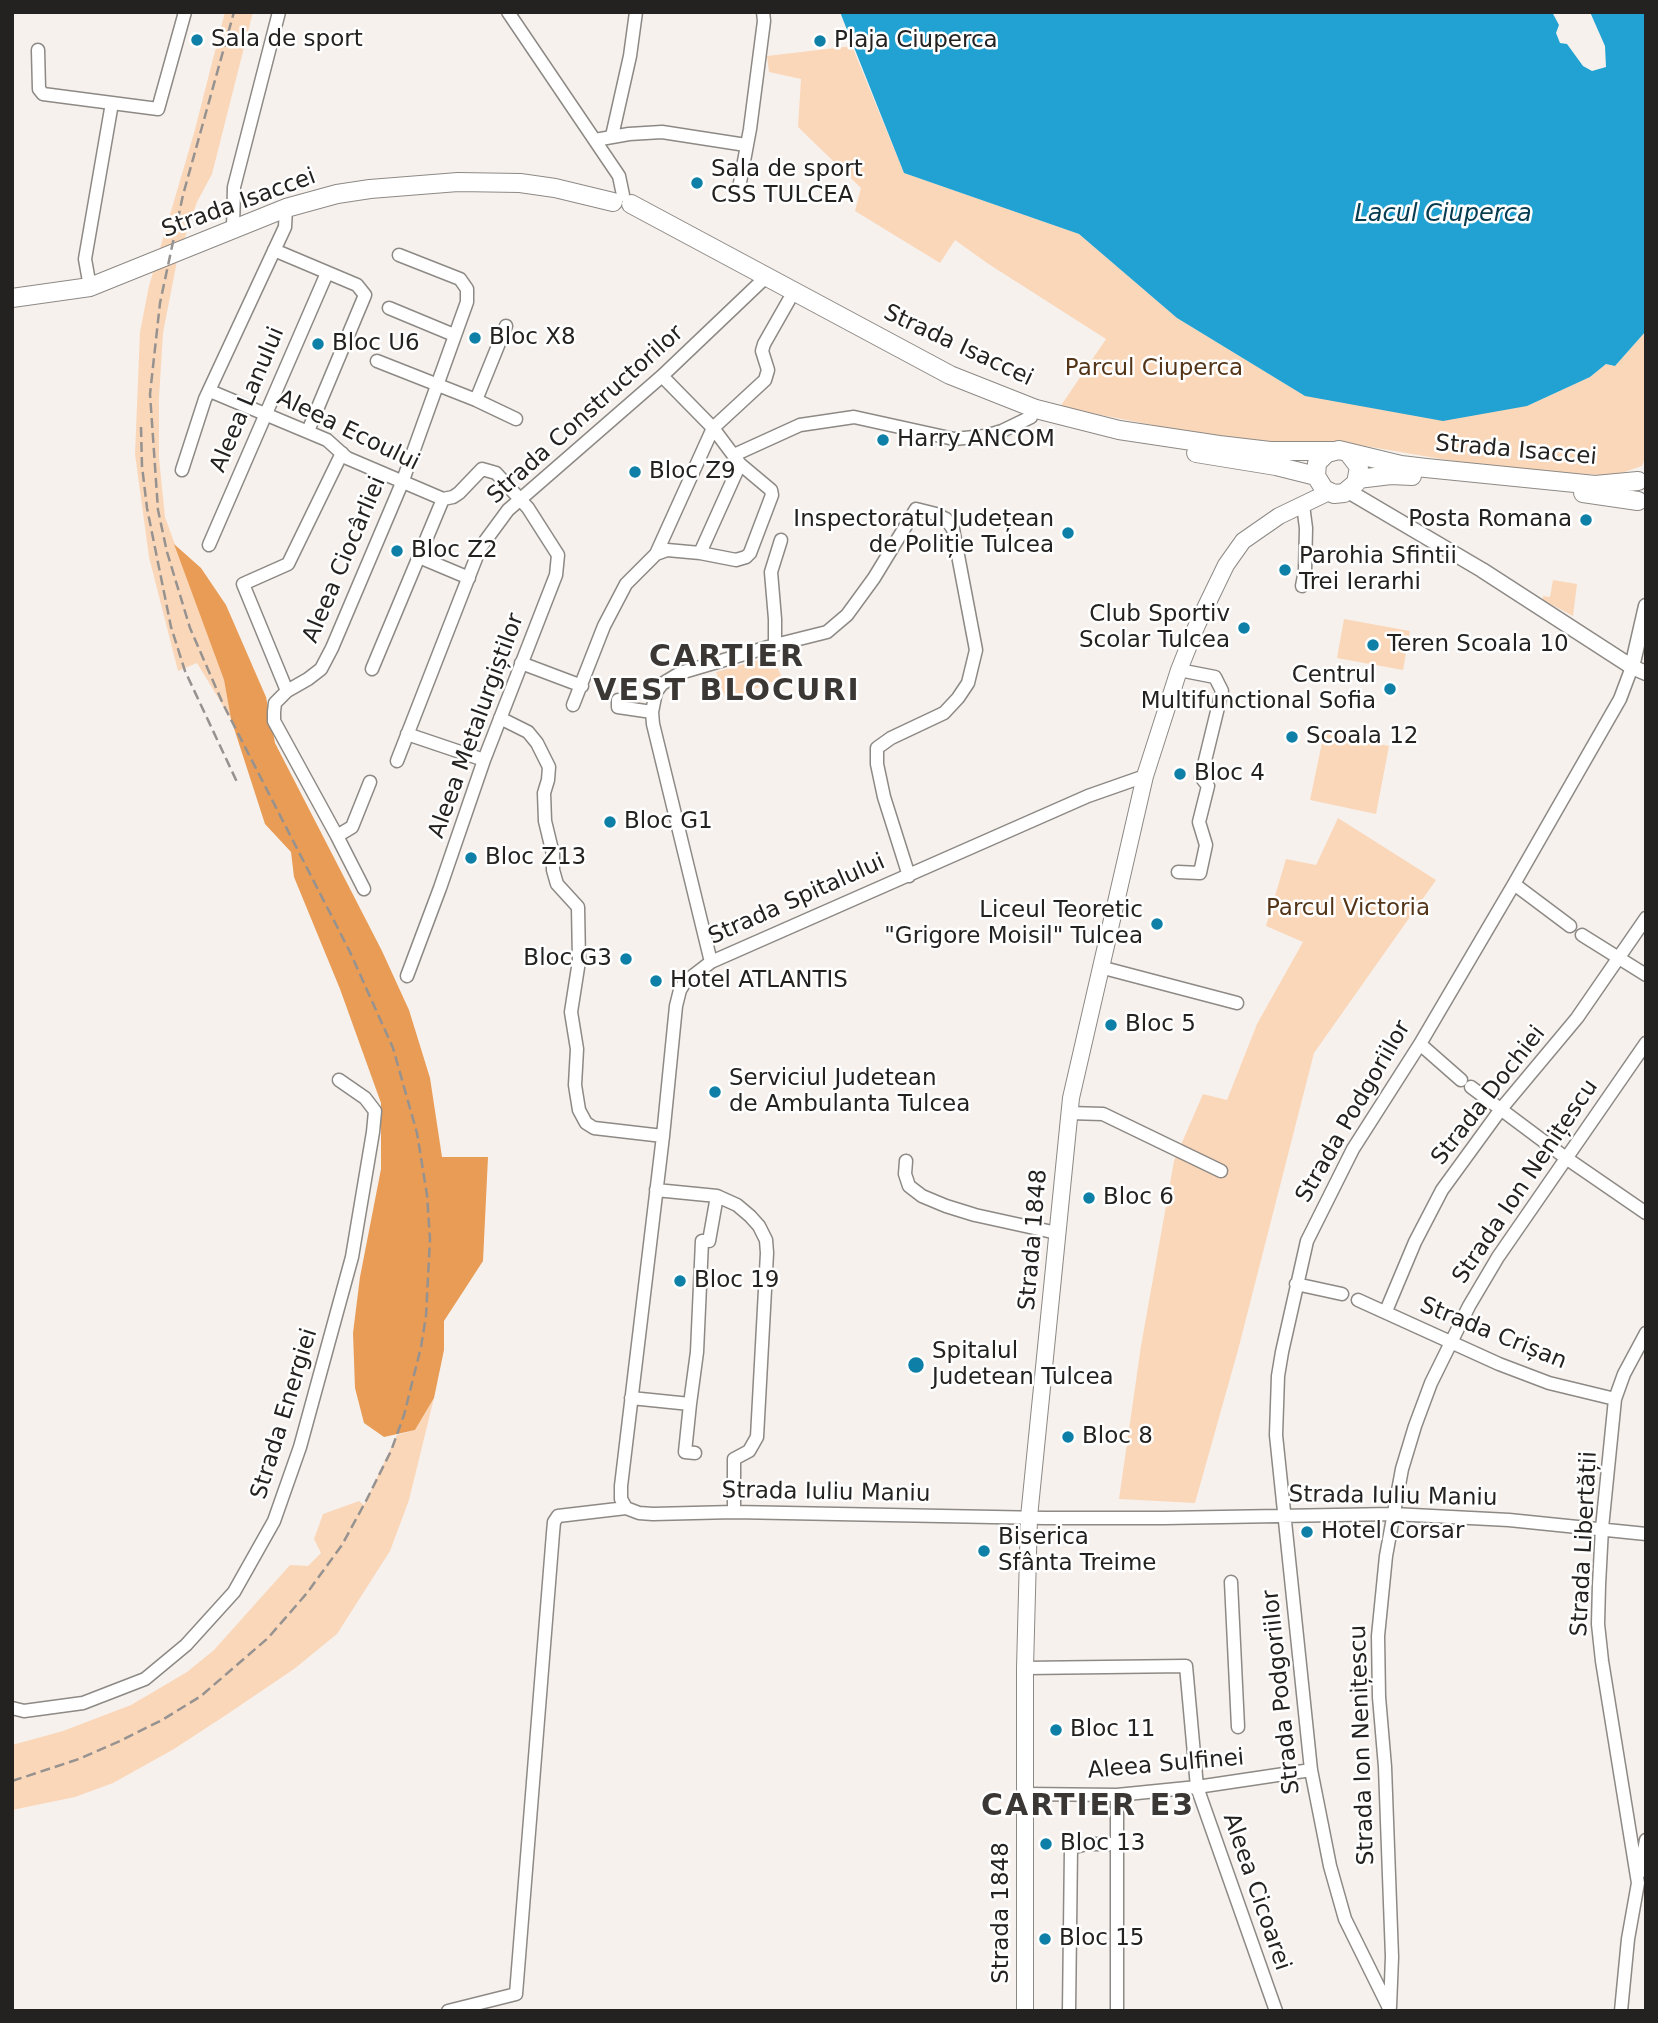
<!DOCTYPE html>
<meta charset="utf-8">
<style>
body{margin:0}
#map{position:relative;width:1658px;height:2023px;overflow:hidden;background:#f6f1ed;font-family:"DejaVu Sans",sans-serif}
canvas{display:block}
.frame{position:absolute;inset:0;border:14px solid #242221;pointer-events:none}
</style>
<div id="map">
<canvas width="1658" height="2023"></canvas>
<div class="frame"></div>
</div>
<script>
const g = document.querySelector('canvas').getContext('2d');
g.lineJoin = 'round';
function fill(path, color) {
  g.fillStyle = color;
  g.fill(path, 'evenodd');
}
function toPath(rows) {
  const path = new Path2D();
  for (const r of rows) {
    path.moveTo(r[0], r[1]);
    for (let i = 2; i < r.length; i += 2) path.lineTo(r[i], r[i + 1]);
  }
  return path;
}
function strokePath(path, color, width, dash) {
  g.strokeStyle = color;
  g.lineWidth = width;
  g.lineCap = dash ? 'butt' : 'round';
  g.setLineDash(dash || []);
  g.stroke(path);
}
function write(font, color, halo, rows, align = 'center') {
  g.font = font + ' "DejaVu Sans",sans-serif';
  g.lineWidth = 5;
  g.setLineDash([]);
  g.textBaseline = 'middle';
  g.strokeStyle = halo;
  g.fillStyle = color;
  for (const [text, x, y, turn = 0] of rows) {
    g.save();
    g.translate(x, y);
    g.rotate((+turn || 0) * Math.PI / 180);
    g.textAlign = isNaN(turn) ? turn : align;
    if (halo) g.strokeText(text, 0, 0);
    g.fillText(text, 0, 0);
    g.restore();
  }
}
const green = toPath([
 [225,12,253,12,212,174,197,202,177,261,163,333,159,398,159,458,165,517,224,680,231,719,197,663,178,671,149,557,135,454,140,332,149,286,194,133],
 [852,46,904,173,1079,234,1177,318,1305,396,1527,406,1590,377,1606,364,1615,366,1646,331,1646,456,1642,466,1613,476,1488,467,1359,445,1318,445,1219,438,1060,407,1106,339,987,263,955,240,940,263,855,211,861,188,798,127,801,79,769,72,767,56],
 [1553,580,1577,584,1573,616,1543,600,1543,596,1550,597],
 [1344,619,1410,631,1403,670,1337,658],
 [773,656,782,678,726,700,716,672],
 [1324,733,1389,746,1376,814,1310,800],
 [1338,818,1436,880,1314,1053,1238,1350,1195,1503,1119,1499,1141,1346,1174,1161,1203,1094,1227,1100,1257,1024,1303,942,1266,926,1286,859,1316,865],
 [434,1398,409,1500,390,1551,337,1634,294,1669,226,1715,174,1749,113,1783,75,1797,12,1810,12,1745,63,1731,131,1705,187,1672,214,1650,290,1565,308,1566,321,1553,314,1539,323,1514,359,1501,364,1505,397,1435,415,1430]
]);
const forest = toPath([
 [174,544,201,568,226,605,266,697,275,743,382,951,409,1010,430,1078,442,1157,488,1157,483,1261,444,1321,444,1350,434,1398,415,1430,384,1437,364,1423,355,1388,353,1333,360,1277,381,1169,381,1103,340,989,294,877,291,852,265,824,231,719,224,680]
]);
const water = toPath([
 [840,12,1552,12,1559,25,1556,33,1560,43,1567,44,1583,66,1592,71,1606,67,1605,46,1590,12,1646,12,1646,331,1615,366,1606,364,1590,377,1527,406,1443,421,1305,396,1177,318,1079,234,904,173]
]);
const minor = toPath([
 [508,12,619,176,623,195],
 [38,50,39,89,43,94,112,103],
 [612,136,630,56,636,12],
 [595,140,629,134,662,132,746,145],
 [739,188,750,129,764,21,763,12],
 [233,229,234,187,279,12],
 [274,250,357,285,365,295,308,431],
 [90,287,85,259,112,103,158,109,185,12],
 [389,308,454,335],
 [377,361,476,400,516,419],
 [662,376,713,428,740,464,771,490,772,495,750,553,746,557,736,560,700,553,740,464],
 [210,391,327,440,347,458,443,499,453,497,459,493,482,469,496,473,528,508,558,555,556,575,484,760,440,888,407,976],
 [476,400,506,326],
 [734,455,800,425,854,417,954,439,985,436,1002,431,1031,417],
 [182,470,205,399,285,227,286,208],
 [209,545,327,273],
 [656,554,713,428,765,380,768,370,762,351,764,344,789,300],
 [419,557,469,578],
 [1302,586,1305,571,1306,528,1303,505],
 [775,645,775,619,771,572,781,540],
 [521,663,582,686],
 [372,669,443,499],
 [287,691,243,584,288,564,342,453],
 [618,700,618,707,652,712],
 [573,705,604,626,626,584,656,554,667,550,700,553],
 [500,718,528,732,537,743,549,767,548,780,544,793,545,821,553,854,553,870,557,884,578,907,579,961,571,1012,577,1049,575,1085,579,1110,586,1123,594,1128,663,1136],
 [407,734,484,760],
 [397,761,480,548,508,510,662,376,767,276],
 [337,836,352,827,370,782],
 [1178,872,1200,873,1206,845,1199,822,1208,786,1201,777,1222,691,1215,677,1179,670],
 [1514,884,1570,926],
 [364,889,337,836,274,721,274,712,275,703,287,691,308,679,321,669,332,648,402,483,467,302,467,289,460,279,399,255],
 [1582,935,1646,975],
 [711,962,653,724,652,712,656,692,662,684,680,673,775,645,827,632,847,615,874,578,916,509,936,514,946,519,953,529,976,650,968,683,958,698,944,713,891,738,877,748,877,764,884,797,909,876],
 [1100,967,1237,1003],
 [1420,1044,1461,1080],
 [1471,1087,1566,1158,1646,1213],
 [1069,1113,1103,1114,1221,1171],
 [906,1161,905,1174,909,1186,922,1196,946,1206,975,1215,1057,1233],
 [656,1190,717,1196,709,1241,702,1241,697,1352,690,1404],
 [717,1196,737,1205,750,1216,759,1226,766,1240,767,1253,757,1437,749,1451,734,1459,734,1512],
 [1296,1284,1342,1294],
 [1358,1300,1499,1364,1549,1383,1615,1399],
 [1386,1311,1415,1242,1442,1190,1501,1109,1577,1018,1646,918],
 [631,1398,690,1404,685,1452,695,1453],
 [626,1508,621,1499,621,1486,663,1136,676,1006,680,990,685,982,711,962,1088,796,1145,776],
 [1231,1582,1238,1727],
 [1025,1668,1186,1666,1197,1787,1276,2011],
 [12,1708,24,1711,83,1703,145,1679,186,1645,234,1592,274,1521,300,1447,352,1257,373,1132,375,1111,365,1098,339,1080],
 [1025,1794,1117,1795,1197,1787,1311,1770],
 [1640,1872,1646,1840],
 [1390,2007,1392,1957,1385,1767,1379,1697,1378,1636,1386,1556,1402,1469,1415,1426,1431,1383,1469,1306,1498,1257,1646,1043],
 [1390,2010,1345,1919,1330,1866,1311,1770,1276,1435,1278,1376,1282,1352,1307,1241,1353,1149,1420,1044,1514,884,1620,699,1632,667],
 [448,2011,516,1994,553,1533,554,1522,558,1516,626,1508,639,1513,653,1514,734,1512,1045,1518,1164,1518,1393,1514,1509,1520,1646,1534],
 [1069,2011,1071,1848,1086,1844,1117,1844],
 [1117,2011,1117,1795],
 [1621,2011,1628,1939,1638,1883,1602,1661,1598,1624,1599,1585,1602,1528,1615,1399,1624,1374,1646,1333]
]);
const tertiary = toPath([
 [1348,491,1482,570,1632,667,1646,673],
 [1632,667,1646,606]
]);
const secondary = toPath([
 [1025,2011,1025,1668,1029,1517,1071,1098,1145,776,1179,670,1197,625,1226,565,1243,541,1279,516,1329,492]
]);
const primary = toPath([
 [631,204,950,375,1036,409,1119,430,1219,445,1270,451,1333,451],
 [12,298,90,287,286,208,337,194,370,189,458,182,520,183,555,188,613,202],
 [1196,453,1276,466,1316,476],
 [1349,454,1359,467,1356,483,1344,493,1334,494,1324,489,1316,476,1317,463,1327,453,1339,450,1401,465,1426,468,1595,485,1638,481],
 [1358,479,1391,475,1412,476],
 [1583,493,1638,501]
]);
const rail = toPath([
 [141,427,142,466,147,508,171,627,185,671,237,782],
 [12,1781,79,1759,120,1741,162,1720,201,1696,268,1638,307,1593,342,1545,367,1499,391,1451,404,1415,421,1347,426,1316,430,1239,427,1195,417,1133,393,1048,350,952,223,704,190,628,167,552,158,510,150,394,160,303,183,195,234,12]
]);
const markers = [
 [197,40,7,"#0e80a7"],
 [820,41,7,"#0e80a7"],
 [697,183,7,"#0e80a7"],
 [475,338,7,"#0e80a7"],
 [318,344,7,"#0e80a7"],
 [883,440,7,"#0e80a7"],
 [635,472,7,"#0e80a7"],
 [1586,520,7,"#0e80a7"],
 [1068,533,7,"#0e80a7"],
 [397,551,7,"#0e80a7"],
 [1285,570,7,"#0e80a7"],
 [1244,628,7,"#0e80a7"],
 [1373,645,7,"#0e80a7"],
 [1390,689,7,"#0e80a7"],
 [1292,737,7,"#0e80a7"],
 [1180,774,7,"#0e80a7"],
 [610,822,7,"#0e80a7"],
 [471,858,7,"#0e80a7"],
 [1157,924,7,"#0e80a7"],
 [626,959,7,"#0e80a7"],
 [656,981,7,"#0e80a7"],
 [1111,1025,7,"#0e80a7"],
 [715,1092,7,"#0e80a7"],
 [1089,1198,7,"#0e80a7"],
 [680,1281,7,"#0e80a7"],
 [916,1365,9,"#0e80a7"],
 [1068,1437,7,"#0e80a7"],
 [1307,1532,7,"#0e80a7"],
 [984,1551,7,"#0e80a7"],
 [1056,1730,7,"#0e80a7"],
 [1046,1844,7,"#0e80a7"],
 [1045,1939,7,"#0e80a7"]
];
const poiNames = [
 ["Sala de sport",211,40],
 ["Plaja Ciuperca",834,41],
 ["Sala de sport",711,170],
 ["CSS TULCEA",711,196],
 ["Bloc X8",489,338],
 ["Bloc U6",332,344],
 ["Harry ANCOM",897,440],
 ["Bloc Z9",649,472],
 ["Inspectoratul Județean",1054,520,"right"],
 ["de Poliție Tulcea",1054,546,"right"],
 ["Posta Romana",1572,520,"right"],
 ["Bloc Z2",411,551],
 ["Parohia Sfintii",1299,557],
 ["Trei Ierarhi",1299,583],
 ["Club Sportiv",1230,615,"right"],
 ["Scolar Tulcea",1230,641,"right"],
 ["Teren Scoala 10",1387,645],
 ["Centrul",1376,676,"right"],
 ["Multifunctional Sofia",1376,702,"right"],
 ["Scoala 12",1306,737],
 ["Bloc 4",1194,774],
 ["Bloc G1",624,822],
 ["Bloc Z13",485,858],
 ["Liceul Teoretic",1143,911,"right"],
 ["\"Grigore Moisil\" Tulcea",1143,937,"right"],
 ["Bloc G3",612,959,"right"],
 ["Hotel ATLANTIS",670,981],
 ["Bloc 5",1125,1025],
 ["Serviciul Judetean",729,1079],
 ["de Ambulanta Tulcea",729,1105],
 ["Bloc 6",1103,1198],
 ["Bloc 19",694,1281],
 ["Spitalul",932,1352],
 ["Judetean Tulcea",932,1378],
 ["Bloc 8",1082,1437],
 ["Hotel Corsar",1321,1532],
 ["Biserica",998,1538],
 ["Sfânta Treime",998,1564],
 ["Bloc 11",1070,1730],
 ["Bloc 13",1060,1844],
 ["Bloc 15",1059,1939]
];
const streetNames = [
 ["Strada Isaccei",239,204,-20],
 ["Strada Isaccei",958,346,25],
 ["Aleea Lanului",248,400,-67],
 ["Strada Constructorilor",586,415,-42],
 ["Aleea Ecoului",348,431,26],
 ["Strada Isaccei",1516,451,5],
 ["Aleea Ciocârliei",345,560,-67],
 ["Aleea Metalurgiștilor",477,726,-70],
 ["Strada Spitalului",797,900,-24],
 ["Strada Dochiei",1489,1096,-52],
 ["Strada Podgoriilor",1354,1112,-60],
 ["Strada Ion Nenițescu",1526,1182,-56],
 ["Strada 1848",1034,1240,-85],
 ["Strada Crișan",1493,1334,22],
 ["Strada Energiei",285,1414,-73],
 ["Strada Iuliu Maniu",826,1493,1],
 ["Strada Iuliu Maniu",1393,1497,1],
 ["Strada Libertății",1585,1544,-87],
 ["Strada Podgoriilor",1282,1692,-96],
 ["Strada Ion Nenițescu",1363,1745,-92],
 ["Aleea Sulfinei",1166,1765,-5],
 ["Aleea Cicoarei",1256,1892,71],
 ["Strada 1848",1002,1913,-90]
];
const parkNames = [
 ["Parcul Ciuperca",1154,369],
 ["Parcul Victoria",1348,909]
];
const waterNames = [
 ["Lacul Ciuperca",1443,215]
];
const districtNames = [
 ["CARTIER",727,658],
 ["VEST BLOCURI",727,692],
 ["CARTIER E3",1088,1807]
];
fill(green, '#fbd7b9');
fill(forest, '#e89c56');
fill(water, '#21a2d2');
strokePath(minor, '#8d8985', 15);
strokePath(tertiary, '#8d8985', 17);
strokePath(secondary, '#8d8985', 18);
strokePath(primary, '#8d8985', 20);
strokePath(minor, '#fff', 12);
strokePath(tertiary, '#fff', 14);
strokePath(secondary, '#fff', 16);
strokePath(primary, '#fff', 18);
strokePath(rail, '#969290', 2.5, [10, 5]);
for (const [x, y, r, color] of markers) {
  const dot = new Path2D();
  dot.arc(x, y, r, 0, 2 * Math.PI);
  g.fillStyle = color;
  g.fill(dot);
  strokePath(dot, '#fff', 2.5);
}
write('23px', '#242221', '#fff', poiNames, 'left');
write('23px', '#242221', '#fff', streetNames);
write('23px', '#553518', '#fff', parkNames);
write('italic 24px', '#073c50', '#fff', waterNames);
g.letterSpacing = '2px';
write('bold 30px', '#3a3734', '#fff', districtNames);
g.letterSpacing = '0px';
</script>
